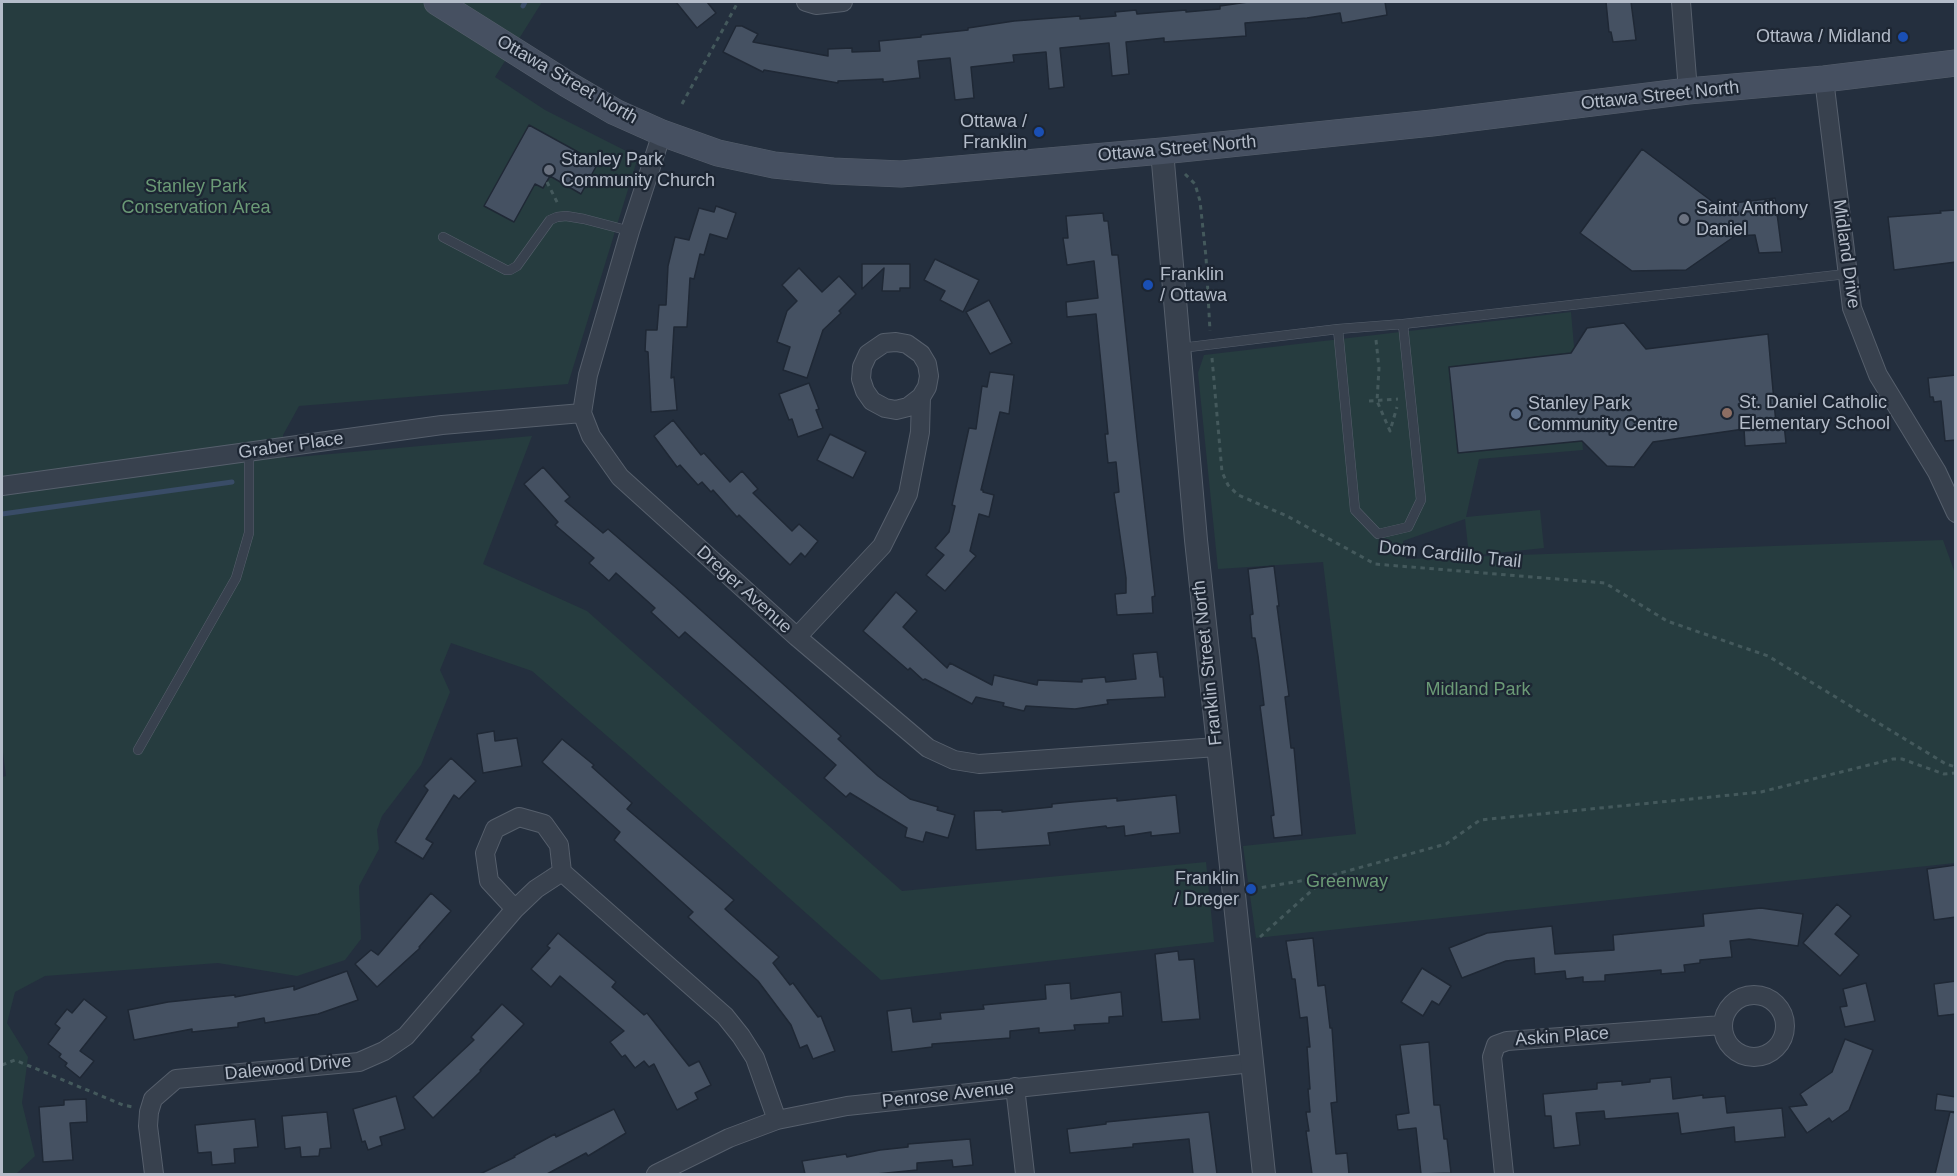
<!DOCTYPE html>
<style>
body{margin:0}
#map{position:relative;width:1957px;height:1176px;overflow:hidden;background:#242f3e;font-family:Helvetica,sans-serif}
canvas{display:block}
.frame{position:absolute;inset:0;border:3px solid #b4bcc9;pointer-events:none}
</style>
<div id="map">
<canvas width="1957" height="1176"></canvas>
<div class="frame"></div>
</div>
<script>
const g = document.querySelector('canvas').getContext('2d');
g.lineJoin = 'round';
function fill(path, color) {
  g.fillStyle = color;
  g.fill(path, 'evenodd');
}
function toPath(rows) {
  const path = new Path2D();
  for (const r of rows) {
    if (r.length === 3) {
      path.moveTo(r[0] + r[2], r[1]);
      path.arc(r[0], r[1], r[2], 0, 2 * Math.PI);
      continue;
    }
    path.moveTo(r[0], r[1]);
    for (let i = 2; i < r.length; i += 2) path.lineTo(r[i], r[i + 1]);
  }
  return path;
}
function strokePath(path, color, width, dash) {
  g.strokeStyle = color;
  g.lineWidth = width;
  g.lineCap = dash ? 'butt' : 'round';
  g.setLineDash(dash || []);
  g.stroke(path);
}
function write(font, color, halo, rows, align = 'center') {
  g.font = font + ' Helvetica,sans-serif';
  g.lineWidth = 4.5;
  g.setLineDash([]);
  g.textBaseline = 'middle';
  g.strokeStyle = halo;
  g.fillStyle = color;
  for (const [text, x, y, turn = 0] of rows) {
    g.save();
    g.translate(x, y);
    g.rotate((+turn || 0) * Math.PI / 180);
    g.textAlign = isNaN(turn) ? turn : align;
    if (halo) g.strokeText(text, 0, 0);
    g.fillText(text, 0, 0);
    g.restore();
  }
}
const green = toPath([
 [2,2,542,2,495,77,545,110,638,157,568,384,299,406,283,435,286,458,532,436,483,564,587,611,902,891,1206,862,1214,942,881,980,629,755,532,671,451,643,440,670,450,692,421,765,382,816,377,830,379,849,359,886,361,939,345,960,297,976,218,963,45,976,15,992,7,1023,28,1057,22,1103,35,1156,16,1174,2,1174,2,777,6,776,2,745],
 [1571,312,1583,450,1479,459,1466,517,1540,510,1544,548,1469,556,1465,519,1403,541,1406,559,1943,540,1956,576,1955,863,1256,938,1243,846,1356,834,1323,562,1218,569,1198,373,1204,355]
]);
const stream = toPath([
 [523,6,525,2],
 [2,514,232,482]
]);
const building = toPath([
 [676,2,707,2,716,13,697,28,676,2],
 [1248,2,1385,2,1387,15,1342,23,1340,13,1307,18,1245,23,1246,36,1164,42,1164,38,1126,42,1129,74,1112,76,1109,43,1060,48,1064,87,1049,89,1046,52,1013,55,1014,62,971,67,974,98,955,100,950,58,918,61,920,78,883,82,883,79,838,81,838,83,764,70,763,72,723,52,736,26,742,26,758,34,753,42,828,56,828,49,852,48,852,52,880,51,879,41,921,37,921,35,968,30,968,28,1014,21,1080,16,1080,19,1116,16,1115,12,1136,10,1137,14,1186,10,1186,12,1220,9,1220,6,1248,2],
 [1606,2,1631,2,1636,40,1613,42,1611,32,1609,32,1606,2],
 [529,125,598,163,581,194,550,176,543,188,535,184,514,222,484,206,529,125],
 [1642,149,1717,205,1775,198,1782,252,1759,253,1755,235,1735,236,1686,270,1632,271,1580,233,1642,149],
 [716,206,736,213,727,239,710,234,704,255,700,254,694,279,690,278,687,327,674,327,671,378,674,377,677,410,651,412,648,352,645,351,646,330,657,330,659,305,666,305,668,266,675,237,689,240,699,208,714,212,716,206],
 [1956,210,1956,262,1894,270,1888,217,1941,213,1940,211,1956,210],
 [1103,213,1104,221,1108,221,1112,255,1118,255,1137,438,1155,596,1152,597,1153,613,1117,615,1115,594,1126,593,1126,578,1114,493,1119,492,1116,462,1108,463,1105,434,1108,434,1096,314,1067,317,1066,302,1098,298,1094,261,1067,265,1063,238,1068,238,1066,216,1103,213],
 [935,259,979,280,963,312,940,300,945,291,924,280,935,259],
 [862,264,910,264,910,288,900,288,900,291,882,291,884,268,862,289,862,264],
 [799,268,822,292,839,276,856,294,839,311,841,313,823,330,807,378,783,370,790,347,777,342,787,311,797,301,782,285,799,268],
 [989,300,1012,343,990,354,966,312,989,300],
 [1624,323,1646,349,1768,334,1776,424,1784,424,1786,443,1745,446,1744,429,1653,442,1634,467,1607,466,1582,441,1458,453,1449,367,1571,353,1587,328,1624,323],
 [990,372,1014,375,1009,414,1000,412,981,490,983,490,983,492,994,495,989,517,979,514,970,551,976,556,945,591,926,575,944,555,935,548,949,532,955,506,952,505,969,428,976,429,982,386,987,387,990,372],
 [1956,375,1956,440,1945,441,1941,401,1934,402,1933,397,1930,397,1928,378,1956,375],
 [809,383,819,409,816,410,823,428,798,437,792,419,789,420,779,394,809,383],
 [673,420,701,455,704,453,730,482,742,471,758,489,753,493,792,531,799,524,818,541,805,557,801,553,790,565,739,515,737,517,713,490,711,492,702,482,698,485,680,465,677,467,654,436,673,420],
 [830,434,866,452,853,478,817,460,830,434],
 [543,467,570,497,565,501,603,533,608,529,674,586,841,736,838,739,878,776,910,799,938,807,937,810,955,815,948,838,926,832,923,842,905,837,907,828,850,793,846,797,824,778,836,765,685,632,679,638,651,612,655,608,616,573,609,581,589,563,594,558,555,525,558,522,524,484,543,467],
 [1274,566,1279,606,1277,606,1289,696,1285,697,1291,748,1294,748,1302,835,1274,838,1271,816,1274,815,1272,798,1260,706,1264,705,1258,656,1255,638,1252,638,1250,615,1253,614,1248,569,1274,566],
 [896,592,917,611,903,627,947,668,950,663,992,685,994,675,1037,685,1038,680,1082,682,1082,679,1105,677,1106,682,1136,679,1133,654,1157,652,1160,677,1163,677,1165,697,1107,700,1108,704,1075,709,1026,706,1024,711,1003,706,1004,703,976,697,972,704,925,679,923,680,910,668,908,670,863,631,896,592],
 [494,731,495,741,517,738,522,766,483,773,477,734,494,731],
 [562,739,594,765,592,767,632,803,627,809,734,900,725,909,779,957,773,963,790,985,793,983,818,1017,821,1016,835,1051,813,1059,807,1045,800,1048,791,1025,758,981,688,917,693,912,614,840,620,832,542,762,562,739],
 [451,758,476,781,459,799,454,795,426,839,433,843,423,859,395,842,428,790,424,786,451,758],
 [1176,795,1180,833,1151,836,1151,832,1125,836,1124,826,1107,828,1106,826,1048,833,1050,845,976,850,974,811,1002,810,1002,812,1052,807,1052,804,1072,802,1117,798,1117,801,1176,795],
 [1956,865,1956,917,1934,920,1927,869,1956,865],
 [431,893,451,911,419,947,420,948,377,987,355,964,371,950,378,955,431,893],
 [1837,904,1851,916,1835,934,1859,955,1840,976,1803,943,1837,904],
 [1761,908,1803,914,1798,946,1749,939,1730,941,1732,957,1700,960,1700,963,1684,965,1685,972,1661,974,1661,970,1605,975,1605,981,1583,982,1583,977,1566,979,1565,971,1535,974,1534,958,1506,961,1462,978,1449,948,1487,933,1552,926,1555,954,1614,950,1613,935,1704,926,1703,914,1761,908],
 [558,933,616,982,612,987,644,1015,647,1013,689,1066,699,1061,711,1085,695,1093,698,1099,677,1110,654,1064,649,1067,644,1061,635,1068,625,1055,622,1057,610,1042,624,1031,560,976,551,987,531,969,550,948,547,946,558,933],
 [1313,938,1318,986,1325,985,1330,1028,1332,1028,1337,1102,1331,1103,1336,1154,1347,1153,1349,1174,1312,1174,1306,1131,1309,1131,1306,1112,1310,1112,1308,1089,1310,1089,1307,1047,1310,1047,1307,1017,1300,1018,1295,979,1292,979,1286,941,1313,938],
 [1178,951,1179,960,1194,959,1200,1019,1162,1022,1155,954,1178,951],
 [1422,968,1451,986,1439,1005,1432,1001,1423,1016,1401,1002,1422,968],
 [347,971,358,1000,318,1014,265,1023,264,1018,238,1023,238,1027,192,1032,192,1029,134,1040,128,1010,168,1002,235,995,235,997,294,986,294,990,347,971],
 [1956,981,1956,1014,1938,1016,1934,984,1956,981],
 [1070,983,1071,999,1121,992,1123,1016,1109,1017,1109,1023,1074,1025,1075,1030,1039,1033,1039,1028,1010,1031,1010,1038,932,1044,932,1047,892,1052,887,1011,911,1008,913,1022,941,1019,940,1013,984,1009,983,1005,1046,999,1045,985,1070,983],
 [1866,983,1875,1021,1845,1027,1840,1007,1847,1006,1843,989,1866,983],
 [84,999,107,1017,80,1051,94,1061,80,1078,65,1066,67,1063,59,1057,61,1054,48,1044,60,1028,55,1024,67,1009,72,1013,84,999],
 [502,1004,524,1024,480,1070,481,1071,433,1118,413,1097,474,1040,471,1037,502,1004],
 [1845,1039,1873,1050,1849,1110,1832,1122,1829,1118,1807,1133,1789,1107,1807,1105,1800,1094,1832,1072,1845,1039],
 [1429,1042,1434,1105,1440,1105,1444,1139,1447,1139,1451,1173,1421,1174,1416,1128,1398,1130,1396,1115,1409,1113,1400,1045,1429,1042],
 [1671,1077,1673,1099,1703,1095,1703,1098,1725,1096,1727,1113,1782,1108,1785,1137,1735,1142,1734,1127,1681,1134,1678,1113,1605,1119,1604,1111,1576,1113,1580,1145,1554,1148,1551,1116,1545,1116,1543,1094,1597,1089,1597,1083,1622,1081,1622,1085,1650,1082,1650,1079,1671,1077],
 [1937,1094,1956,1097,1956,1112,1935,1110,1937,1094],
 [396,1096,405,1129,380,1137,382,1145,368,1150,365,1141,362,1142,353,1109,396,1096],
 [86,1099,87,1122,70,1123,73,1160,43,1162,39,1107,64,1105,64,1100,86,1099],
 [614,1109,626,1133,588,1156,586,1153,547,1174,480,1174,515,1157,514,1156,555,1134,556,1137,614,1109],
 [327,1112,331,1148,320,1149,319,1156,301,1157,300,1147,285,1149,282,1116,327,1112],
 [1209,1112,1217,1174,1193,1174,1189,1139,1133,1144,1133,1147,1070,1153,1067,1129,1106,1124,1106,1122,1209,1112],
 [1950,1112,1956,1113,1956,1174,1935,1174,1950,1112],
 [255,1119,258,1147,234,1149,235,1163,212,1165,211,1152,198,1153,195,1125,255,1119],
 [970,1139,973,1165,953,1167,952,1160,917,1163,917,1170,876,1174,805,1174,802,1161,846,1154,847,1157,880,1150,908,1147,908,1144,970,1139]
]);
const path = toPath([
 [682,104,738,2],
 [1185,174,1195,184,1200,201,1206,257,1210,331],
 [547,182,558,204],
 [1376,340,1379,368,1377,401,1390,431,1397,407],
 [1212,358,1222,472,1228,485,1238,495,1287,516,1375,564,1605,583,1667,621,1768,656,1946,764,1956,767],
 [1369,401,1398,399],
 [1253,889,1329,876,1446,844,1480,820,1761,792,1893,759,1902,759,1944,774,1956,773],
 [1260,937,1327,877],
 [2,1065,15,1060,123,1105,133,1107]
]);
const service = toPath([
 [443,237,506,270,510,270,517,266,550,220,557,217,566,216,584,219,630,231],
 [1338,329,1355,510,1378,534,1408,527,1421,500,1403,324],
 [1181,348,1338,329,1403,324,1846,274],
 [138,750,236,578,249,533,249,451]
]);
const minor = toPath([
 [806,2,816,5,843,2],
 [1681,2,1688,91],
 [1824,79,1852,308,1878,375,1937,472,1956,513],
 [662,133,630,231,588,375,582,413,591,436,620,477,797,637,928,748,954,760,979,764,1217,747],
 [2,486,442,425,582,413],
 [797,637,882,546,908,494,920,432,921,397,927,387,929,376,927,364,921,354,907,344,896,342,884,343,868,354,862,367,861,379,865,391,872,401,885,408,896,410,908,407,921,397],
 [515,909,489,881,485,853,495,829,519,817,544,824,559,845,562,872,725,1016,741,1036,755,1058,777,1120],
 [1754,1026,31],
 [1015,1087,1025,1174],
 [154,1174,148,1126,149,1112,153,1099,176,1079,359,1062,384,1051,406,1036,515,909,536,889,562,872],
 [656,1174,729,1138,777,1120,847,1106,1252,1063],
 [1504,1174,1492,1057,1496,1045,1507,1041,1722,1025]
]);
const tertiary = toPath([
 [1162,151,1196,540,1264,1174]
]);
const secondary = toPath([
 [437,2,567,84,615,112,662,133,718,153,774,165,833,171,901,174,1162,151,1432,123,1688,91,1824,79,1956,63]
]);
const markers = [
 [1903,37,6,"#1a4fb4"],
 [1039,132,6,"#1a4fb4"],
 [549,170,6,"#6b7280"],
 [1684,219,6,"#6b7280"],
 [1148,285,6,"#1a4fb4"],
 [1727,413,6,"#8d6e63"],
 [1516,414,6,"#5c6f8a"],
 [1251,889,6,"#1a4fb4"]
];
const poiNames = [
 ["Ottawa / Midland",1891,37,"right"],
 ["Ottawa /",1027,122,"right"],
 ["Franklin",1027,143,"right"],
 ["Stanley Park",561,160],
 ["Community Church",561,181],
 ["Saint Anthony",1696,209],
 ["Daniel",1696,230],
 ["Franklin",1160,275],
 ["/ Ottawa",1160,296],
 ["St. Daniel Catholic",1739,403],
 ["Elementary School",1739,424],
 ["Stanley Park",1528,404],
 ["Community Centre",1528,425],
 ["Franklin",1239,879,"right"],
 ["/ Dreger",1239,900,"right"]
];
const streetNames = [
 ["Ottawa Street North",567,80,30],
 ["Ottawa Street North",1660,96,-6],
 ["Ottawa Street North",1177,149,-5],
 ["Midland Drive",1846,254,82],
 ["Graber Place",291,446,-8],
 ["Dom Cardillo Trail",1450,555,6],
 ["Dreger Avenue",744,590,42],
 ["Franklin Street North",1208,663,-96],
 ["Askin Place",1562,1037,-4],
 ["Dalewood Drive",288,1068,-6],
 ["Penrose Avenue",948,1095,-6]
];
const parkNames = [
 ["Stanley Park",196,187],
 ["Conservation Area",196,208],
 ["Midland Park",1478,690],
 ["Greenway",1347,882]
];
fill(green, '#263c3f');
strokePath(stream, '#394c67', 5);
fill(building, '#455162');
strokePath(building, '#1f2835', 1.5);
strokePath(service, '#565f6c', 10);
strokePath(minor, '#565f6c', 20);
strokePath(tertiary, '#565f6c', 24);
strokePath(secondary, '#565f6c', 27);
strokePath(path, '#44595c', 3, [4.5, 4.5]);
strokePath(service, '#38414e', 9);
strokePath(minor, '#38414e', 18);
strokePath(tertiary, '#38414e', 22);
strokePath(secondary, '#465061', 26);
for (const [x, y, r, color] of markers) {
  const dot = new Path2D();
  dot.arc(x, y, r, 0, 2 * Math.PI);
  g.fillStyle = color;
  g.fill(dot);
  strokePath(dot, '#1d2633', 2);
}
write('18px', '#b4bcc9', '#1d2633', poiNames, 'left');
write('18px', '#b4bcc9', '#1d2633', streetNames);
write('18px', '#6b9a76', '#1d2633', parkNames);
</script>
